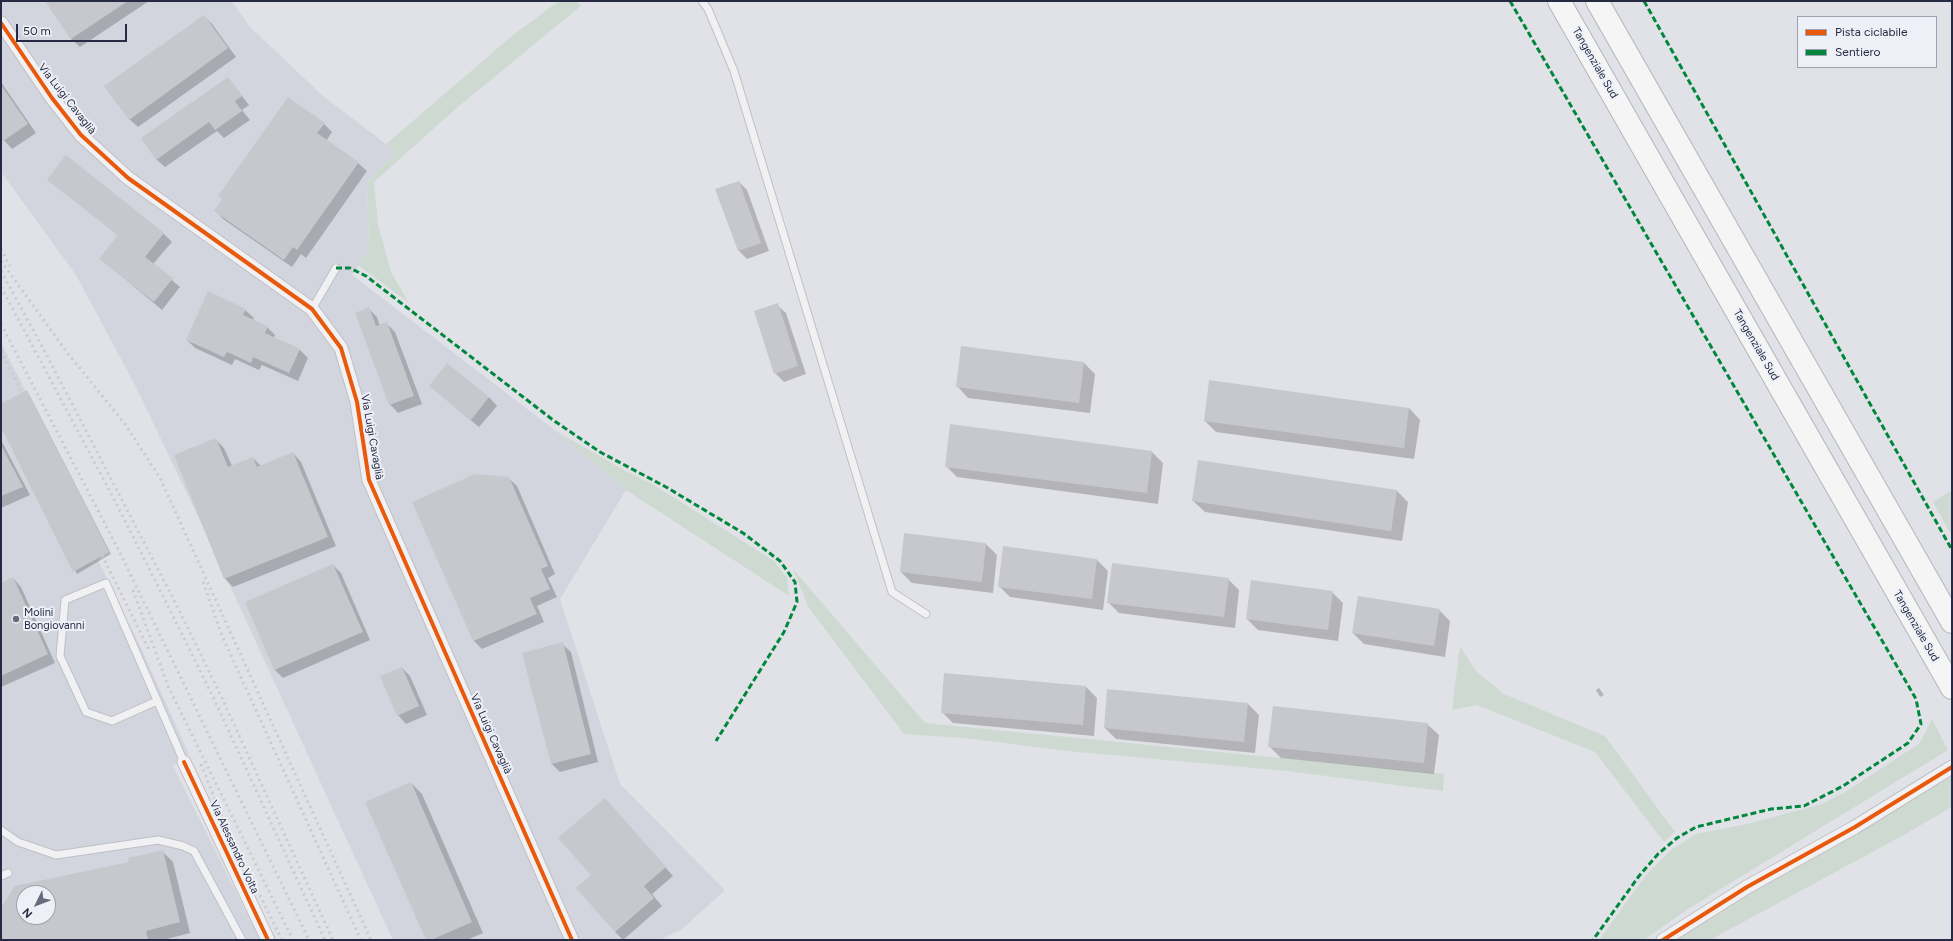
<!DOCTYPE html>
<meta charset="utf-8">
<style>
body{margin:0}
#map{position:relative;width:1953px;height:941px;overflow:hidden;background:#e1e2e7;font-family:Figtree,sans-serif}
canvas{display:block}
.frame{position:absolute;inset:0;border:2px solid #262a42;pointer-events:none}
.legend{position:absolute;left:1797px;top:16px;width:140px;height:52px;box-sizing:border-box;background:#eef0f7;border:1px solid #9ea1af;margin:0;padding:5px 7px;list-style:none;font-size:12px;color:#262a42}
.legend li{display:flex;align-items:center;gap:8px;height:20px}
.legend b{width:20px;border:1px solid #9ea1af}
.north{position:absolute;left:16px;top:885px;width:40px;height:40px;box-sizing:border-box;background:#eef0f7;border:1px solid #9ea1af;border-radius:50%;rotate:227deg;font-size:11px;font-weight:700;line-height:16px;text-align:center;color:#262a42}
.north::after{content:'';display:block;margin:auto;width:14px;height:18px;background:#676a7c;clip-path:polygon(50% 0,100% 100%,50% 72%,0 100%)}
.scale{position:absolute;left:16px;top:24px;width:111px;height:18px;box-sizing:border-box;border:2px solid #262a42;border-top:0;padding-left:5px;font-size:12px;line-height:14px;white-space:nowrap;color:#262a42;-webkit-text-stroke:3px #eef0f7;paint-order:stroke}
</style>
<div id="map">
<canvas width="1953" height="941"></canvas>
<div class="frame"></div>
<ul class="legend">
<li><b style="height:5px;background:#e8590c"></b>Pista ciclabile</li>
<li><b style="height:5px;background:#00873e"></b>Sentiero</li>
</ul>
<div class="north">N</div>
<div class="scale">50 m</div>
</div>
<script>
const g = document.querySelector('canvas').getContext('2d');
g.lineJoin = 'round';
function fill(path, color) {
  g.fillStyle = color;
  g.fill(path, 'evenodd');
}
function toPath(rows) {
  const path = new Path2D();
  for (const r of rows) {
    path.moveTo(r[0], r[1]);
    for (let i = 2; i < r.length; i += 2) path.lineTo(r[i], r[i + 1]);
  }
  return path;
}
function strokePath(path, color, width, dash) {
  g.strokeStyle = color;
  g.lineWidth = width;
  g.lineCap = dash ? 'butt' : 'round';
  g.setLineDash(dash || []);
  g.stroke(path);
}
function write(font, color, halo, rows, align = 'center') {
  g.font = font + ' Figtree,sans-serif';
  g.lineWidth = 4;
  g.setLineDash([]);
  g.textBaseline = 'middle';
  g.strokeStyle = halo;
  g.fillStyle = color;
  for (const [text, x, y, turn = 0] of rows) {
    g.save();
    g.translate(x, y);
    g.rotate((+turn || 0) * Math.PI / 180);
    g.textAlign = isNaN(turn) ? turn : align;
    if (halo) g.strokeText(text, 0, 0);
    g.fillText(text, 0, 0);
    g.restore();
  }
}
const built = toPath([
 [1,1,232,1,250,27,323,96,386,144,395,154,367,182,369,250,352,275,556,431,626,490,560,599,620,784,725,890,681,930,659,940,393,940,202,525,136,387,76,275,1,172],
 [1,343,109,552,97,558,141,648,189,754,173,766,260,940,1,940],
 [24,893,48,893,48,917,24,917]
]);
const green = toPath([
 [559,1,577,1,581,6,459,106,374,182,378,224,391,272,409,303,358,265,369,250,367,182,395,154,386,144,513,35],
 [556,431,629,473,654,485,774,561,787,578,789,596,626,490],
 [1952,490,1952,536,1933,502],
 [793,569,925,723,1444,774,1443,791,1287,771,1067,751,964,738,904,734,809,608],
 [1460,646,1476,671,1504,694,1605,736,1675,832,1664,842,1595,752,1477,705,1452,710],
 [1932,719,1948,750,1688,909,1644,940,1599,940,1647,874,1671,850,1696,834,1747,824,1822,804,1847,791,1920,743],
 [1952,776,1952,807,1902,836,1710,940,1670,940,1874,819]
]);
const shadow = toPath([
 [46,1,149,1,80,47,71,39],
 [204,16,212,24,236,57,138,127,129,119],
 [228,78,249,105,242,110,250,120,224,138,217,131,165,167,156,159],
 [1,82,36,133,12,149,1,137],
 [324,124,332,132,326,141,358,163,367,171,306,258,301,254,292,267,223,219,215,210],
 [49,179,163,233,172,242,153,264,180,287,162,310,101,259,119,236],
 [739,182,747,190,769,251,747,259,739,251],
 [777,305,786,313,806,374,784,382,775,373],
 [369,309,377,317,380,326,386,323,395,332,422,404,398,413,390,404],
 [245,310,254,318,253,320,267,327,275,335,274,338,300,350,308,358,298,381,262,365,259,370,235,359,232,365,195,348,187,340],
 [1084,363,1095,374,1090,413,968,398,957,386],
 [430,386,489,397,497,406,479,427],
 [29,394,111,554,77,574,1,425,1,405],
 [1409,408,1420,420,1414,459,1216,432,1205,421],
 [1,440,30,495,1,508],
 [216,440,224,448,232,466,253,458,261,466,293,453,301,462,336,546,233,587,225,579,175,456],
 [1152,452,1163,463,1158,504,957,477,946,466],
 [508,478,517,486,555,574,548,578,557,597,537,606,544,622,482,649,474,641,413,502],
 [1396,490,1408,502,1402,541,1205,512,1193,501],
 [905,534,986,544,997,555,993,593,912,583,901,572],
 [1004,547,1097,560,1108,571,1103,610,1010,597,999,586],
 [333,565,341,573,370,640,283,678,275,670],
 [13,578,21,587,55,663,1,687,1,584],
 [1228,579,1239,590,1235,628,1119,613,1108,602],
 [1332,592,1343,603,1338,641,1258,630,1247,619],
 [1439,610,1450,621,1445,657,1364,644,1353,633],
 [562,644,571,652,598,762,560,772,551,763],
 [402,668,410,676,427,715,406,724,398,715,381,677],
 [945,674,1086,687,1097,698,1094,736,953,723,942,712],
 [1599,688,1604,695,1600,697,1596,690],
 [1248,704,1259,715,1255,753,1116,739,1105,728],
 [1427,724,1439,735,1434,774,1281,758,1269,746],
 [411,783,422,794,483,933,467,940,427,940],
 [605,799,673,876,652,894,662,906,623,940,615,932,592,875],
 [162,851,173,862,190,933,163,940,1,940,1,909,15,887,130,863],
 [24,893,48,893,48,917,24,917]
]);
const building = toPath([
 [45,1,128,1,71,39],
 [204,15,228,48,129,120,104,86],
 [228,77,242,96,235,101,242,111,215,130,209,122,156,160,141,138],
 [1,85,28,124,3,141,1,139],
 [288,97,325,123,317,133,359,162,297,250,293,247,284,260,214,211,222,199,218,196],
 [66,155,164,233,145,257,173,278,154,302,99,259,118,235,47,180],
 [739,181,761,243,738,251,715,189],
 [208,291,246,309,243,315,268,326,265,333,300,349,289,373,253,357,251,363,227,352,224,357,186,340],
 [778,303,798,366,774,374,754,311],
 [369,307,376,326,387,322,414,396,389,405,355,313],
 [961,346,1084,362,1079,403,956,387],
 [447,363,489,397,471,420,429,386],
 [1209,380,1409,408,1404,448,1204,421],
 [27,390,109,552,73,572,1,427,1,404],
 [950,424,1152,451,1147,493,945,467],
 [216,438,228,467,253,457,257,467,293,452,328,537,224,579,174,455],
 [1,445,23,487,1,496],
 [1198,460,1397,490,1391,531,1192,501],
 [475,474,509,477,548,566,541,569,550,589,530,598,537,614,473,641,412,502],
 [904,533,986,543,982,582,900,572],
 [1003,546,1097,559,1092,599,998,587],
 [1112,563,1229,578,1224,617,1107,603],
 [333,564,363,632,274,670,245,602],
 [13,577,48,654,1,676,1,583],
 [1251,580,1333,591,1328,630,1246,619],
 [1358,596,1440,609,1434,646,1352,633],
 [563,642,591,754,551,764,522,653],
 [402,667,419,706,397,716,380,676],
 [944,673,1086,686,1083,725,941,713],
 [1107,689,1248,703,1244,742,1104,728],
 [1273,706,1428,723,1424,763,1268,747],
 [411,782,472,922,431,940,426,940,365,802],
 [605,798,666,867,644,886,654,898,615,932,576,888,591,875,558,838],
 [163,850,180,922,146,931,148,940,1,940,1,908,15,886,129,862,128,858],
 [24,893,48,893,48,917,24,917]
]);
const lane = toPath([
 [702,1,708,9,734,71,892,592,926,614],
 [312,309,336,268],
 [157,701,112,721,86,712,60,656,65,600,106,583,184,762],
 [1,830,18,842,56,855,158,840,183,846,194,851,242,940],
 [1,876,8,873]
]);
const street = toPath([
 [1,23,52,98,81,135,128,178,312,309,341,348,357,402,369,480,572,940],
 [184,762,268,940],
 [1663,940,1747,887,1855,827,1952,767]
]);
const highway = toPath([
 [1559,1,1952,688],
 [1597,1,1952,622]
]);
const rail = toPath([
 [1,249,10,266],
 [1,261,66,351,125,424,160,478,371,940],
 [1,271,44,350,173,598,221,696,333,940],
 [1,287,114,499,166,602,214,699,325,940],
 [1,324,118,549,309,940],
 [1,351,150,652],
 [203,582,223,638,361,940],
 [133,590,168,686,293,940],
 [201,764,224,822,282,940]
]);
const quiet = toPath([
 [1510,1,1916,699,1921,724,1908,743,1843,786,1804,806,1771,809,1696,827,1677,838,1658,854,1639,876,1593,940],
 [1644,1,1952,550],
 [336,268,350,268,366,276,553,420,600,452,666,487,743,533,780,561,795,582,797,602,784,632,716,741]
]);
const cycleway = toPath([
 [1,23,52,98,81,135,128,178,312,309,341,348,357,402,369,480,572,940],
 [184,762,268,940],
 [1663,940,1747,887,1855,827,1952,767]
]);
const markers = [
 [16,619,4,"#676a7c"]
];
const streetNames = [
 ["Tangenziale Sud",1595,63,60],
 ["Via Luigi Cavaglià",67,99,52],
 ["Tangenziale Sud",1756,345,60],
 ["Via Luigi Cavaglià",372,437,80],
 ["Tangenziale Sud",1916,626,60],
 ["Via Luigi Cavaglià",491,734,66],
 ["Via Alessandro Volta",234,847,65]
];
const poiNames = [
 ["Molini",24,613],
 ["Bongiovanni",24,626]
];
fill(built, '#d2d5de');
fill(green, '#cedad1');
fill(shadow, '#0003');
fill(building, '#c7c8ce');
strokePath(lane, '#bfc0c5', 9);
strokePath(street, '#bfc0c5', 15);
strokePath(highway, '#b3b5bc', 24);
strokePath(lane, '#f1f1f3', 7);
strokePath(street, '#f1f1f3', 13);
strokePath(highway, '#f5f5f6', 22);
strokePath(rail, '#c9cacf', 3, [2, 4]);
strokePath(quiet, '#00873e', 3, [6, 3]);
strokePath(cycleway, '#e8590c', 4);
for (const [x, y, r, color] of markers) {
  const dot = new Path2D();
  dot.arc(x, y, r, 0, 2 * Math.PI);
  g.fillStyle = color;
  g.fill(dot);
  strokePath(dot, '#eef0f7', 1.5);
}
write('11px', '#262a42', '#eef0f7', streetNames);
write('11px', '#262a42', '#eef0f7', poiNames, 'left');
</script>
